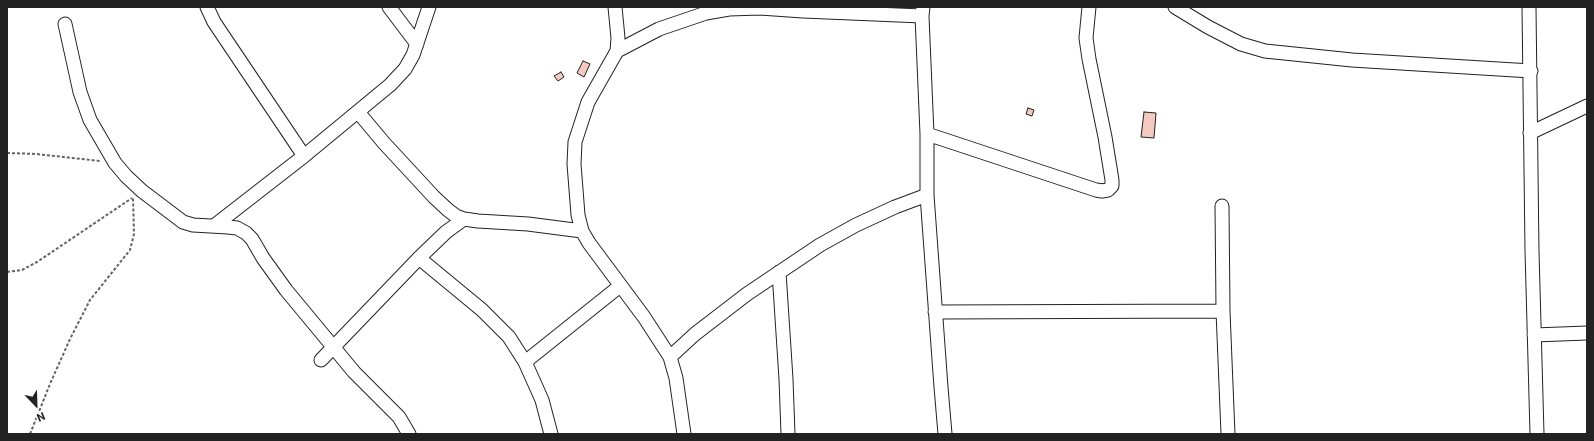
<!DOCTYPE html>
<style>
body{margin:0}
#map{position:relative;width:1594px;height:441px;overflow:hidden;background:#fff;font-family:Roboto,sans-serif}
canvas{display:block}
.frame{position:absolute;inset:0;border:8px solid #222;pointer-events:none}
.north{position:absolute;left:16px;top:385px;width:40px;height:40px;-webkit-text-stroke:3px #fff;paint-order:stroke;rotate:157deg;font-size:11px;font-weight:700;line-height:16px;text-align:center;color:#222}
.north::after{content:'';display:block;margin:auto;width:14px;height:18px;background:#222;clip-path:polygon(50% 0,100% 100%,50% 72%,0 100%)}
</style>
<div id="map">
<canvas width="1594" height="441"></canvas>
<div class="frame"></div>
<div class="north">N</div>
</div>
<script>
const g = document.querySelector('canvas').getContext('2d');
g.lineJoin = 'round';
function fill(path, color) {
  g.fillStyle = color;
  g.fill(path, 'evenodd');
}
function toPath(rows) {
  const path = new Path2D();
  for (const r of rows) {
    path.moveTo(r[0], r[1]);
    for (let i = 2; i < r.length; i += 2) path.lineTo(r[i], r[i + 1]);
  }
  return path;
}
function strokePath(path, color, width, dash) {
  g.strokeStyle = color;
  g.lineWidth = width;
  g.lineCap = dash ? 'butt' : 'round';
  g.setLineDash(dash || []);
  g.stroke(path);
}
const building = toPath([
 [583,61,590,64,584,77,577,73,583,61],
 [561,72,564,77,558,81,554,76,561,72],
 [1028,108,1034,110,1032,116,1026,114,1028,108],
 [1144,112,1156,113,1154,138,1141,137,1144,112]
]);
const path = toPath([
 [7,153,36,154,100,161],
 [7,272,22,270,37,262,132,198],
 [30,434,50,384,70,339,90,300,130,250,134,234,133,198]
]);
const minor = toPath([
 [207,7,214,22,304,156],
 [389,7,417,44],
 [615,7,618,38,617,51,588,102,575,142,574,164,578,215,582,231,589,243,644,317,670,357,676,378,684,434],
 [923,7,922,16,927,134,927,195,941,387,945,434],
 [1175,7,1208,27,1241,44,1265,51,1352,60,1531,71],
 [1529,7,1532,251,1537,434],
 [65,24,80,92,90,120,115,163,126,176,142,191,183,222,193,225,228,227,237,228,246,233,252,239,263,258,286,290,354,372,399,417,409,434],
 [617,51,659,29,706,13,729,9,760,8,803,11,922,16],
 [358,112,384,143,434,197,448,210,456,216,464,219,478,221,528,224,582,231],
 [1530,133,1587,106],
 [927,134,1096,190,1102,191,1108,190,1112,186,1112,180,1105,137,1089,59,1086,38,1089,7],
 [1222,206,1223,311,1228,434],
 [214,226,304,156,390,85,405,69,413,55,429,7],
 [419,258,482,310,509,337,525,362,542,400,551,434],
 [779,272,786,379,788,434],
 [935,312,1223,311],
 [1534,335,1587,333],
 [670,357,695,334,747,294,820,245,856,225,895,207,927,195],
 [321,360,419,258,446,232,464,219],
 [525,362,620,286]
]);
fill(building, '#f3c9c0');
strokePath(building, '#222', 1);
strokePath(minor, '#222', 15);
strokePath(path, '#646464', 2, [3, 2]);
strokePath(minor, '#fff', 13);
</script>
